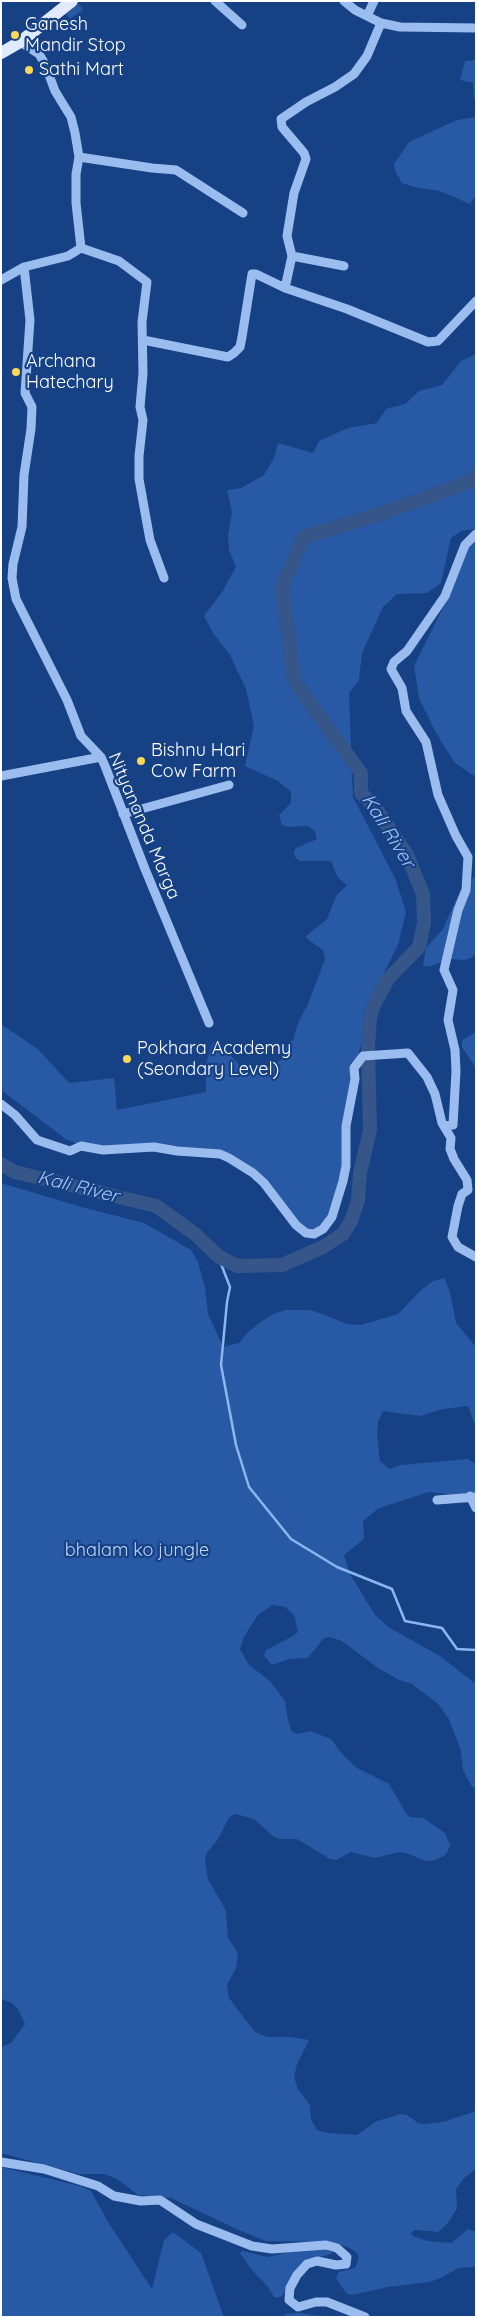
<!DOCTYPE html>
<style>
body{margin:0}
#map{position:relative;width:477px;height:2318px;overflow:hidden;background:#164185;font-family:Quicksand,sans-serif}
canvas{display:block}
.frame{position:absolute;inset:0;border:2px solid #fff;pointer-events:none}
</style>
<div id="map">
<canvas width="477" height="2318"></canvas>
<div class="frame"></div>
</div>
<script>
const g = document.querySelector('canvas').getContext('2d');
g.lineJoin = 'round';
function fill(path, color) {
  g.fillStyle = color;
  g.fill(path, 'evenodd');
}
function toPath(rows) {
  const path = new Path2D();
  for (const r of rows) {
    path.moveTo(r[0], r[1]);
    for (let i = 2; i < r.length; i += 2) path.lineTo(r[i], r[i + 1]);
  }
  return path;
}
function strokePath(path, color, width, dash) {
  g.strokeStyle = color;
  g.lineWidth = width;
  g.lineCap = dash ? 'butt' : 'round';
  g.setLineDash(dash || []);
  g.stroke(path);
}
function write(font, color, halo, rows, align = 'center') {
  g.font = font + ' Quicksand,sans-serif';
  g.lineWidth = 4.5;
  g.setLineDash([]);
  g.textBaseline = 'middle';
  g.strokeStyle = halo;
  g.fillStyle = color;
  for (const [text, x, y, turn = 0] of rows) {
    g.save();
    g.translate(x, y);
    g.rotate((+turn || 0) * Math.PI / 180);
    g.textAlign = isNaN(turn) ? turn : align;
    if (halo) g.strokeText(text, 0, 0);
    g.fillText(text, 0, 0);
    g.restore();
  }
}
const green = toPath([
 [79,4,83,10,70,19,66,13],
 [476,60,476,98,474,98,473,83,460,80,465,61],
 [476,117,476,195,470,204,440,191,414,187,402,183,395,171,394,164,409,142,457,120],
 [476,354,476,531,474,529,461,531,451,538,441,583,427,593,397,594,383,607,362,653,359,680,349,693,353,797,395,878,406,912,398,945,364,1012,363,1036,345,1107,341,1182,326,1221,320,1228,308,1229,297,1220,260,1175,232,1154,220,1151,113,1148,82,1145,67,1140,1,1090,1,1024,38,1049,69,1083,114,1078,117,1110,206,1092,206,1063,213,1042,222,1046,243,1069,259,1075,284,1058,286,1045,293,1040,298,1023,308,1004,325,959,323,950,307,939,306,936,327,919,336,896,347,885,338,878,331,861,300,861,295,857,294,852,296,848,317,839,315,831,308,826,289,827,282,825,279,815,291,803,291,792,278,781,245,766,254,726,246,689,230,655,213,633,204,616,222,592,236,567,229,550,228,536,232,512,227,490,241,488,264,475,274,458,278,443,313,453,319,441,348,428,377,423,386,409,405,404,419,391,442,385,461,361],
 [476,538,476,777,455,763,436,733,419,698,414,666,454,586,462,551],
 [476,875,476,954,471,958,464,960,451,959,430,966,423,966,426,948,443,929,460,891],
 [476,1032,476,1068,462,1047,462,1040],
 [1,1183,78,1206,144,1223,191,1250,198,1262,205,1288,208,1314,223,1347,239,1343,247,1333,262,1321,273,1314,286,1310,311,1310,348,1324,361,1325,398,1314,421,1290,433,1281,444,1278,450,1292,456,1323,476,1347,476,1428,468,1406,443,1409,420,1416,383,1411,378,1422,377,1436,380,1461,389,1469,401,1465,468,1459,476,1464,476,1497,429,1492,379,1508,363,1521,364,1539,344,1555,350,1574,375,1615,390,1628,440,1656,476,1684,476,1788,472,1787,463,1770,461,1751,449,1719,438,1704,412,1684,399,1680,378,1668,342,1641,330,1637,324,1638,308,1658,289,1659,272,1665,264,1656,266,1650,293,1636,298,1632,294,1615,285,1607,272,1605,257,1616,244,1637,240,1649,249,1665,270,1681,285,1701,288,1720,292,1732,298,1734,310,1731,331,1739,343,1755,357,1768,389,1784,406,1813,410,1817,423,1818,445,1833,450,1845,448,1851,444,1856,433,1861,426,1861,406,1853,399,1852,375,1858,351,1852,336,1860,330,1859,297,1839,279,1839,273,1836,254,1819,236,1814,230,1816,218,1839,206,1854,205,1860,208,1879,226,1911,228,1938,238,1953,236,1968,227,1985,229,1998,255,2032,267,2037,291,2037,309,2040,297,2064,294,2077,298,2089,310,2105,311,2119,317,2130,329,2133,357,2135,377,2121,401,2114,407,2115,418,2123,424,2124,443,2122,476,2111,476,2169,464,2178,456,2189,457,2208,448,2223,438,2232,415,2230,411,2233,413,2236,428,2241,451,2243,468,2229,476,2232,476,2267,458,2268,443,2277,430,2282,388,2287,352,2295,347,2294,336,2278,339,2272,355,2268,359,2258,356,2252,348,2247,330,2242,266,2241,241,2231,171,2198,138,2195,117,2179,104,2174,79,2174,1,2153,1,2047,11,2043,25,2024,18,2009,12,2003,1,1999],
 [1,2167,80,2186,91,2191,108,2222,152,2289,164,2240,173,2232,201,2253,224,2317,1,2317],
 [325,2249,334,2253,302,2262,283,2295,277,2298,274,2297,268,2287,251,2269,240,2253,242,2251,268,2257,293,2251],
 [299,2313,312,2315,335,2317,284,2317,286,2314]
]);
const stream = toPath([
 [218,1256,230,1287,227,1302,221,1365,236,1445,249,1487,291,1539,337,1567,392,1589,405,1621,442,1628,457,1649,476,1650]
]);
const river = toPath([
 [1,1164,15,1172,156,1206,195,1234,218,1256,237,1266,282,1265,323,1247,343,1234,351,1221,358,1201,360,1173,370,1130,368,1047,370,1018,374,1005,388,979,419,947,424,923,423,894,407,855,375,807,361,793,361,773,294,681,282,587,304,537,380,514,472,481,476,476]
]);
const minor = toPath([
 [215,1,242,25],
 [344,1,355,10,381,23,400,27,476,28],
 [367,16,374,1],
 [20,42,39,54,45,64,55,91,71,117,75,133,79,157,76,174,76,203,81,248],
 [79,157,152,168,176,170,243,213],
 [81,248,68,256,24,267,30,320,25,393,32,407,31,429,24,475,22,527,13,564,12,578,16,599,67,700,81,736,101,757,105,766,145,869,209,1023],
 [81,248,119,261,147,282,142,322,143,373,140,407,143,420,139,456,139,479,150,540,164,578],
 [292,256,344,266],
 [1,280,24,267],
 [285,288,292,256,287,236,294,193,306,159,304,153,282,127,281,119,306,102,335,87,354,74,367,56,381,23],
 [143,340,228,357,234,353,240,347,242,337,252,274,256,274,285,288,347,309,428,342,438,341,476,301],
 [1,776,101,757],
 [123,814,229,785],
 [1,1104,15,1115,37,1140,70,1151,81,1146,103,1150,154,1147,177,1151,220,1154,229,1158,253,1173,264,1183,296,1225,306,1233,314,1234,323,1229,332,1217,343,1181,346,1166,346,1126,355,1079,354,1068,363,1056,408,1053,427,1077,435,1094,442,1123,451,1138,450,1149,454,1159,467,1180,468,1190,462,1194,458,1206,452,1237,458,1247,476,1257],
 [445,1126,453,1125,456,1071,455,1050,448,1020,453,990,444,970,458,910,466,890,468,857,456,836,438,795,426,742,406,711,402,688,391,669,394,662,407,651,445,596,465,545,476,534],
 [470,1496,476,1508],
 [437,1500,476,1497],
 [1,2162,44,2169,98,2186,114,2196,141,2201,160,2200,196,2224,252,2246,272,2249,326,2245,337,2248,347,2257,346,2264,336,2265,317,2261,307,2264,297,2275,290,2288,289,2300,298,2307,316,2302,327,2302,365,2317]
]);
const major = toPath([
 [1,53,20,42,72,1]
]);
const markers = [
 [15,35,5,"#ffd757"],
 [29,70,5,"#ffd757"],
 [16,372,5,"#ffd757"],
 [141,761,5,"#ffd757"],
 [127,1059,5,"#ffd757"]
];
const poiNames = [
 ["Ganesh",25,25],
 ["Mandir Stop",25,46],
 ["Sathi Mart",39,70],
 ["Archana",26,362],
 ["Hatechary",26,383],
 ["Bishnu Hari",151,751],
 ["Cow Farm",151,772],
 ["Pokhara Academy",137,1049],
 ["(Seondary Level)",137,1070]
];
const streetNames = [
 ["Nityananda Marga",144,826,67]
];
const parkNames = [
 ["bhalam ko jungle",137,1551]
];
const waterNames = [
 ["Kali River",388,831,58],
 ["Kali River",78,1187,14]
];
fill(green, '#2859a4');
strokePath(stream, '#8db6f0', 2.5);
strokePath(river, '#365588', 14);
strokePath(minor, '#9bbcee', 9);
strokePath(major, '#e1ebff', 12);
for (const [x, y, r, color] of markers) {
  const dot = new Path2D();
  dot.arc(x, y, r, 0, 2 * Math.PI);
  g.fillStyle = color;
  g.fill(dot);
  strokePath(dot, '#164185', 2);
}
write('18px', '#fff', '#164185', poiNames, 'left');
write('18px', '#fff', '#164185', streetNames);
write('18px', '#c0d7fa', '#164185', parkNames);
write('italic 19px', '#a6c6f5', '#164185', waterNames);
</script>
